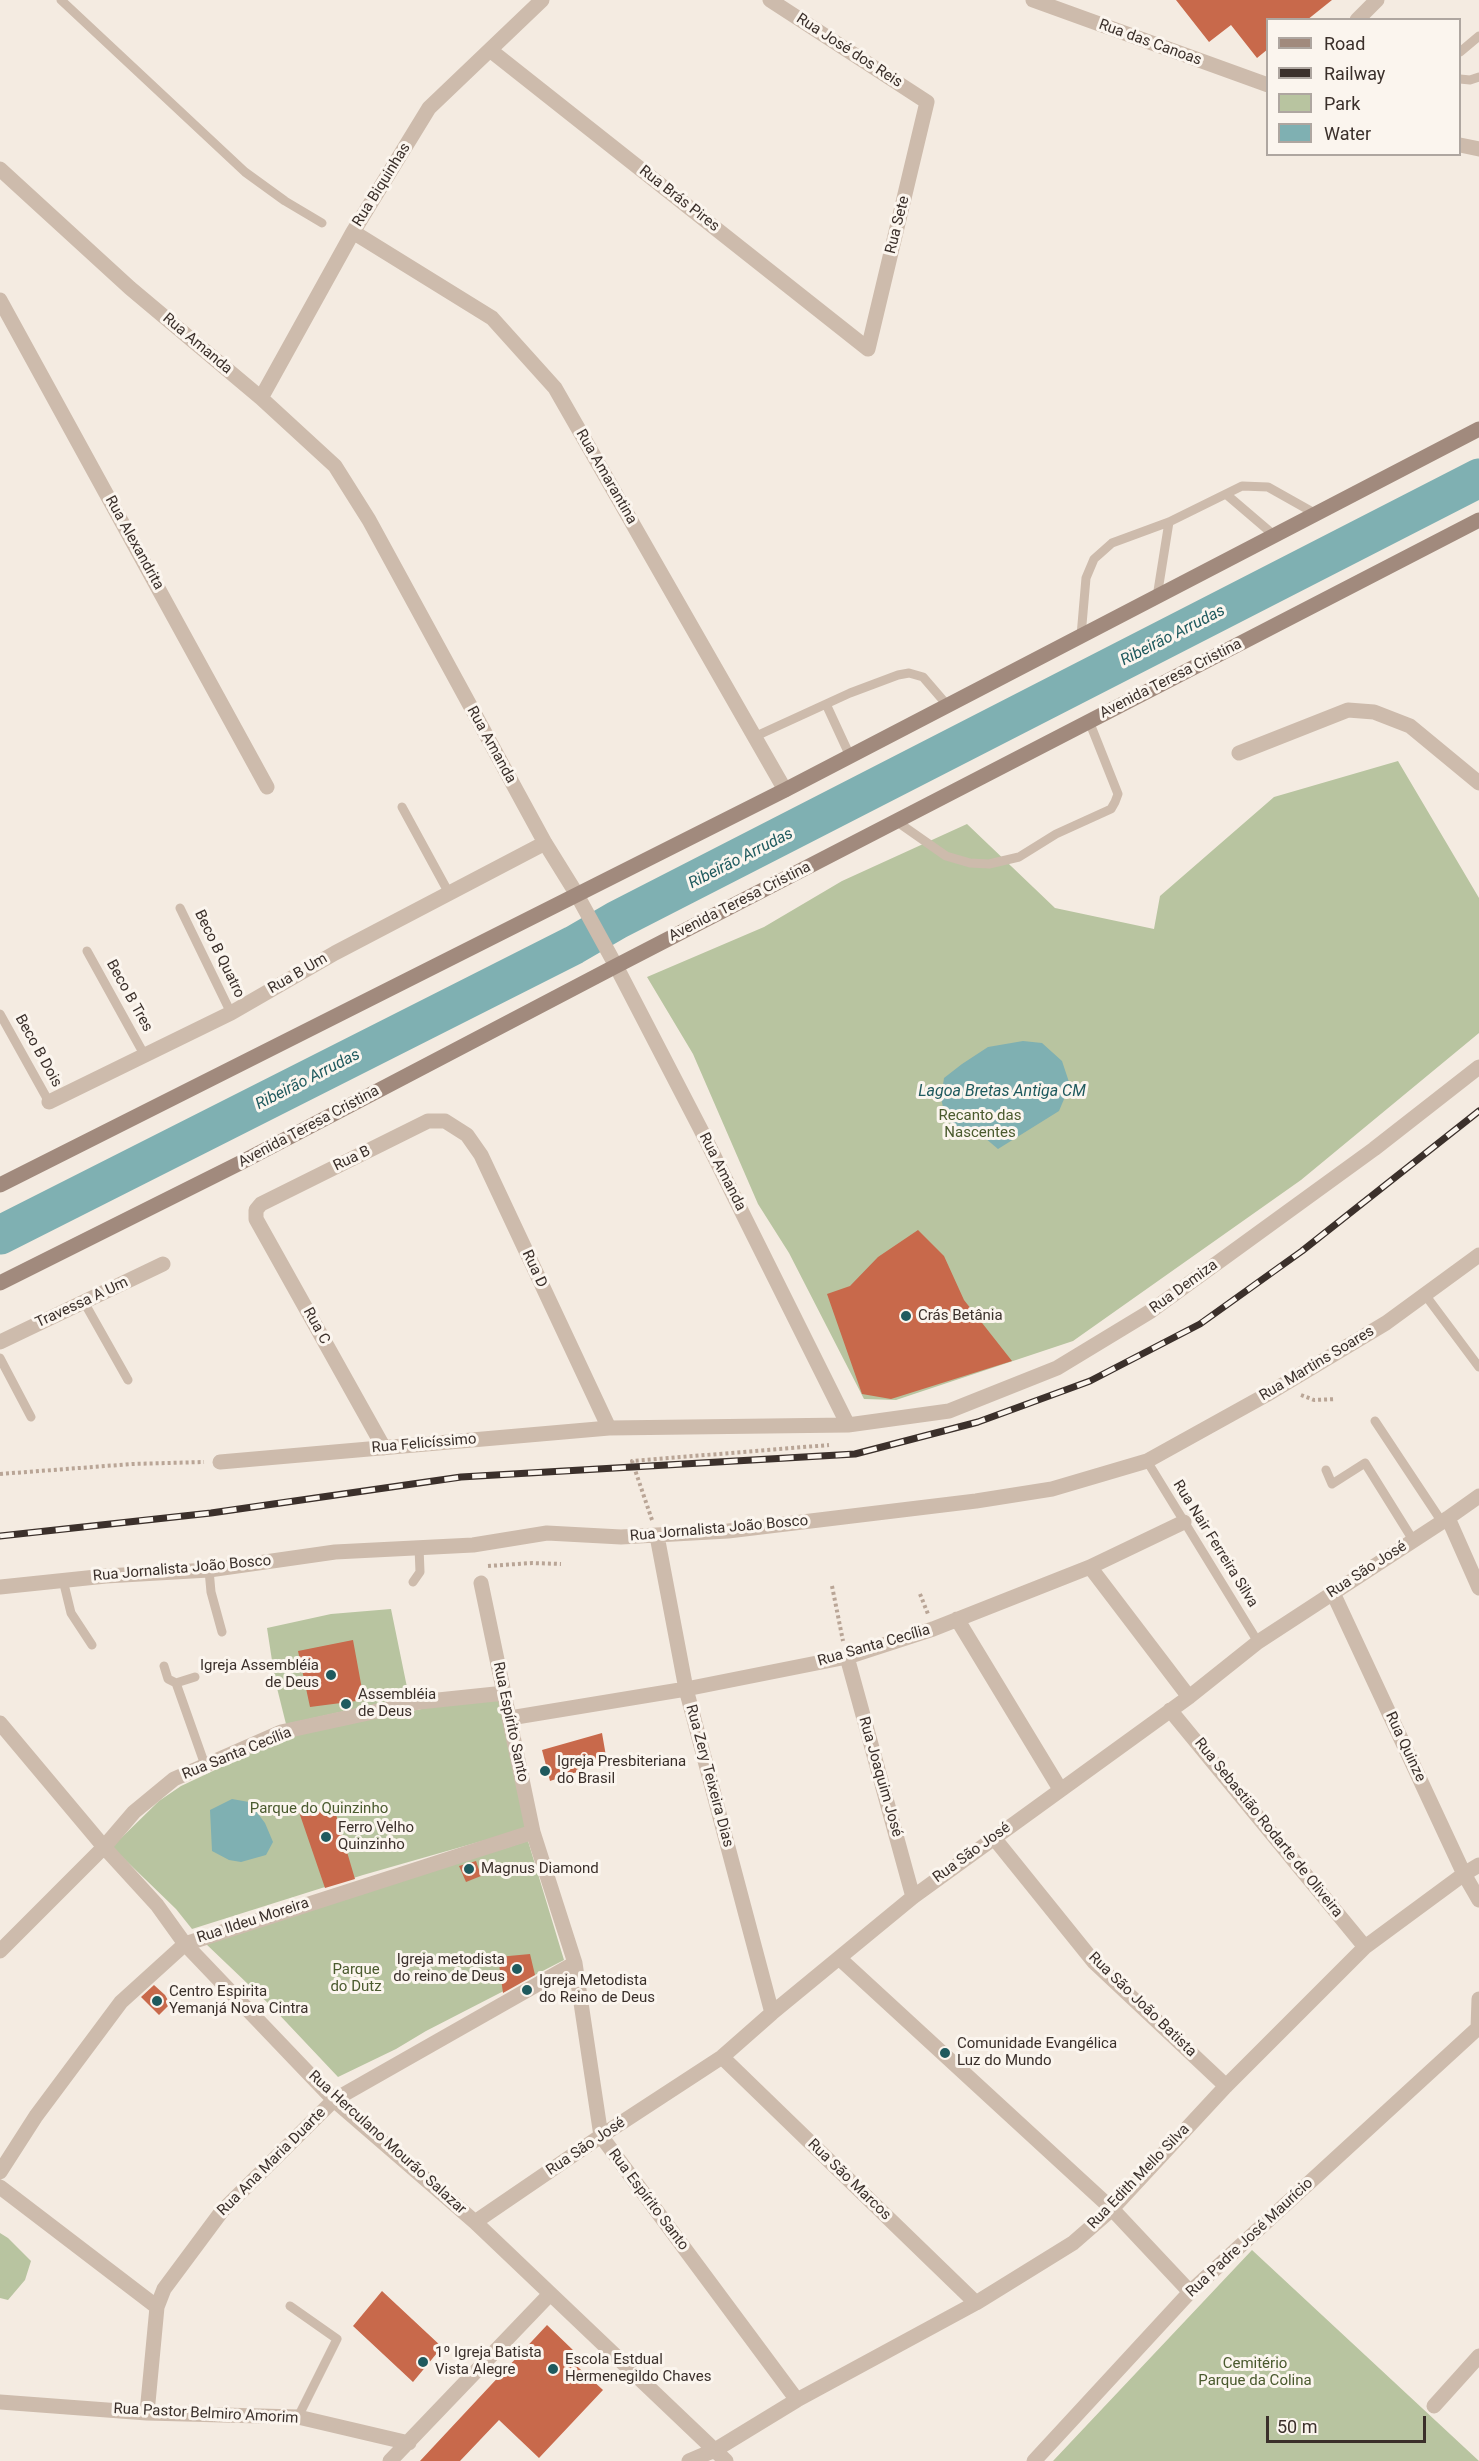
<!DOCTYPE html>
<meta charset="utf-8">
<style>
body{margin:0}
#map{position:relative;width:1479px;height:2461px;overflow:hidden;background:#f4ebe1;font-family:Roboto,sans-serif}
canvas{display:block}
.legend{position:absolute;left:1266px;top:18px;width:195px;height:138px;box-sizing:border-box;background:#fbf5ee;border:2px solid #aea6a0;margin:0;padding:8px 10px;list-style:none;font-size:18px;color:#3b302b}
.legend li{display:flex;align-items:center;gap:12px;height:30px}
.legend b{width:30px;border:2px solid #aea6a0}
.scale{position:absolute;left:1266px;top:2416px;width:160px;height:27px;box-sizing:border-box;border:3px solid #3b302b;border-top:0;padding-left:8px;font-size:18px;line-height:21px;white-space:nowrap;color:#3b302b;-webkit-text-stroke:4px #fbf5ee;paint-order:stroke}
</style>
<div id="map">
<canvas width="1479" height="2461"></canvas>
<ul class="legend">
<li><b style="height:8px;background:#a18a7d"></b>Road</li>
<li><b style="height:8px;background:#3b302b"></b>Railway</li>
<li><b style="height:16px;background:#b8c4a0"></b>Park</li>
<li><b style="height:16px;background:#7fb0b2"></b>Water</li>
</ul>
<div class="scale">50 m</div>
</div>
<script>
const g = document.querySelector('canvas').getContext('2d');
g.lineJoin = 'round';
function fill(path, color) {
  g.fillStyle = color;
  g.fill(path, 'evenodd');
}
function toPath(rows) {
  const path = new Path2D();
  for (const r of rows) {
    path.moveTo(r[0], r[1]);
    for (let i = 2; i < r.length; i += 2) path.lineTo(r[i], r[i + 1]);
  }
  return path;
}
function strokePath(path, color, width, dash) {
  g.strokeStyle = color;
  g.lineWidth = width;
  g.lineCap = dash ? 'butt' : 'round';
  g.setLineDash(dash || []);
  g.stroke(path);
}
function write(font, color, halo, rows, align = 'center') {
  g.font = font + ' Roboto,sans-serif';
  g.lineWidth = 6;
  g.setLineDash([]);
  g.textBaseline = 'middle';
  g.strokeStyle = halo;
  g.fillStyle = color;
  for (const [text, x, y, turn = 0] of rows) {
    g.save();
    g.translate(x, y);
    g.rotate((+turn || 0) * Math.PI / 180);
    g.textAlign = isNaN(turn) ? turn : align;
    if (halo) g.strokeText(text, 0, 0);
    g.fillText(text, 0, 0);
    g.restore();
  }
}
const green = toPath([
 [1398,761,1479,898,1479,1033,1301,1180,1073,1341,896,1400,864,1399,789,1253,758,1204,693,1054,647,977,764,927,842,881,967,824,1055,908,1154,929,1160,896,1274,797],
 [391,1609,409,1697,286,1724,275,1680,267,1628,331,1614],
 [500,1700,527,1832,482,1841,363,1875,192,1929,176,1909,112,1847,159,1801,181,1786,264,1747,298,1734,436,1706],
 [528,1841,564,1960,426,2031,396,2049,338,2077,271,2006,205,1943],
 [0,2233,8,2238,31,2261,25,2280,8,2300,0,2298],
 [1252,2250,1479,2461,1053,2461]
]);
const water = toPath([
 [1023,1041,1042,1043,1062,1061,1070,1085,1059,1111,998,1149,985,1138,972,1138,957,1131,945,1116,941,1098,944,1078,962,1064,988,1047],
 [232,1799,249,1802,265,1823,273,1842,266,1855,241,1862,229,1860,212,1851,210,1810]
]);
const river = toPath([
 [0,1235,574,945,617,920,1479,478]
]);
const building = toPath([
 [1176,0,1332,0,1307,20,1268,20,1268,49,1257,58,1231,25,1209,42],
 [918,1230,944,1256,964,1300,1012,1361,891,1399,862,1394,827,1294,850,1286,878,1257],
 [353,1640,364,1700,310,1707,298,1651],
 [602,1733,607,1762,550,1781,542,1750],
 [332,1801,355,1879,325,1888,299,1812],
 [476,1861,481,1876,466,1882,459,1866],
 [530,1954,535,1975,503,1993,498,1957],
 [154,1985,165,1995,170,2004,159,2015,141,1997],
 [382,2291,442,2347,413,2382,353,2326],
 [547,2325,574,2351,568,2358,603,2390,539,2458,499,2420,460,2461,420,2461]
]);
const path = toPath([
 [1301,1395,1314,1400,1336,1399],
 [0,1474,132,1464,204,1462],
 [652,1520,632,1461,829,1445],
 [488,1566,532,1563,561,1564],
 [832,1586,843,1641],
 [920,1594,928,1614]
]);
const service = toPath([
 [61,0,245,172,285,201,322,223],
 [1460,52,1479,36],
 [1460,79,1470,80,1479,77],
 [1227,495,1275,536],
 [1157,597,1169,522],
 [1081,636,1086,578,1094,559,1112,543,1169,522,1242,486,1268,487,1316,514],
 [826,704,850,756],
 [754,737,850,693,898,675,909,673,923,677,948,706],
 [402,807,450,895],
 [896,821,946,856,970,863,989,864,1019,857,1056,834,1111,809,1115,802,1118,794,1089,721],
 [180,908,231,1013],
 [87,951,145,1056],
 [0,1014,49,1102],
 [1426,1296,1479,1367],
 [84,1302,128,1380],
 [0,1358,31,1417],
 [1375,1421,1442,1522],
 [1147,1461,1258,1642],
 [1326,1470,1332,1484,1365,1463,1413,1540],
 [209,1570,211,1592,222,1632],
 [63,1580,71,1613,92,1645],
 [413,1582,420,1572,419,1547],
 [164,1666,168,1679,176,1683,195,1677],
 [176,1683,205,1765],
 [290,2306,337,2339,298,2417]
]);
const minor = toPath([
 [1033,0,1268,85],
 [1357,20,1377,0],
 [490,50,868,349,927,102,770,0],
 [1460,145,1479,149],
 [0,169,130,288,261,398,335,466,369,520,545,843,576,893,616,966,700,1128,848,1425],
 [353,232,492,318,555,388,785,790],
 [0,300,267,787],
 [261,398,353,232,429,108,542,0],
 [1239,753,1348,710,1374,712,1410,726,1479,783],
 [49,1102,231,1013,335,953,545,843],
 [0,1342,163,1264],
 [384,1448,256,1219,256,1210,261,1204,428,1121,445,1121,467,1135,481,1155,609,1428],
 [220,1462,609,1428,848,1425,949,1411,1057,1368,1151,1311,1374,1149,1479,1067],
 [1448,1518,1479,1588],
 [657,1536,686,1689,772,2013],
 [1090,1567,1189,1697],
 [481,1583,533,1832,575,1963,601,2136,797,2400],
 [0,1587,106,1576,209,1570,335,1552,473,1545,547,1533,621,1537,728,1531,976,1501,1052,1489,1147,1461,1266,1395,1386,1323,1479,1255],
 [1333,1593,1464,1874,1479,1900],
 [957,1619,1060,1789],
 [847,1657,913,1897],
 [1170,1710,1365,1947],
 [510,1718,686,1689,847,1657,933,1629,1090,1567,1184,1522],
 [0,1723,104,1847,157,1905,185,1944,334,2100,475,2222,726,2461],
 [994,1838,1094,1962,1226,2086],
 [0,1951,104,1847,134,1812,174,1779,281,1732,419,1702,505,1693],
 [839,1958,1112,2209,1190,2292],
 [1478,2028,1479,1999],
 [722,2057,976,2303],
 [0,2172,36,2116,121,2002,185,1944,533,1832],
 [0,2187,157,2307],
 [475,2222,601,2136,722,2057,772,2013,913,1897,1189,1697,1258,1642,1448,1518,1479,1496],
 [0,2402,147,2413,298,2417,409,2443],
 [1434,2406,1479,2356],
 [147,2413,157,2307,164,2289,222,2211,334,2100,575,1963],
 [390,2461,550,2294],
 [689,2461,715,2450,797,2400,976,2303,1073,2243,1112,2209,1226,2086,1365,1947,1464,1874,1479,1865],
 [1034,2461,1190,2292,1479,2027]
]);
const secondary = toPath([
 [0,1185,785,790,1479,429],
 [0,1283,240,1163,616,966,1479,520]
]);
const rail = toPath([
 [0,1536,211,1513,461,1477,855,1454,978,1422,1090,1381,1200,1324,1302,1251,1479,1111]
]);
const markers = [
 [906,1316,6,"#1f5a5e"],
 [331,1675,6,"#1f5a5e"],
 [346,1704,6,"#1f5a5e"],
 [545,1771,6,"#1f5a5e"],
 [326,1837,6,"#1f5a5e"],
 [469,1869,6,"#1f5a5e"],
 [517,1969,6,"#1f5a5e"],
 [527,1990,6,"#1f5a5e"],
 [157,2001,6,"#1f5a5e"],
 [945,2053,6,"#1f5a5e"],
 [423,2362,6,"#1f5a5e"],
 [553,2369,6,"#1f5a5e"]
];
const streetNames = [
 ["Rua das Canoas",1150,43,20],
 ["Rua José dos Reis",849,51,33],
 ["Rua Biquinhas",382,185,-58],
 ["Rua Brás Pires",679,199,38],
 ["Rua Sete",898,225,-76],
 ["Rua Amanda",197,344,40],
 ["Rua Amarantina",606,477,60],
 ["Rua Alexandrita",134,543,61],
 ["Avenida Teresa Cristina",1171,679,-27],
 ["Rua Amanda",491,745,61],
 ["Avenida Teresa Cristina",740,902,-27],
 ["Beco B Quatro",219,954,64],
 ["Rua B Um",298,974,-30],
 ["Beco B Tres",129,996,61],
 ["Beco B Dois",38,1051,61],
 ["Avenida Teresa Cristina",309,1127,-28],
 ["Rua B",352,1159,-26],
 ["Rua Amanda",722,1172,63],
 ["Rua D",534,1269,65],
 ["Rua Demiza",1184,1287,-36],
 ["Travessa A Um",82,1303,-25],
 ["Rua C",316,1326,61],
 ["Rua Martins Soares",1317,1364,-31],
 ["Rua Felicíssimo",424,1444,-5],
 ["Rua Jornalista João Bosco",719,1529,-5],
 ["Rua Nair Ferreira Silva",1215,1544,58],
 ["Rua Jornalista João Bosco",182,1569,-5],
 ["Rua São José",1367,1570,-33],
 ["Rua Santa Cecília",874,1646,-16],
 ["Rua Espírito Santo",510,1722,78],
 ["Rua Quinze",1405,1747,65],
 ["Rua Santa Cecília",237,1754,-22],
 ["Rua Zery Teixeira Dias",709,1776,75],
 ["Rua Joaquim José",880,1777,74],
 ["Rua Sebastião Rodarte de Oliveira",1268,1828,51],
 ["Rua São José",972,1853,-36],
 ["Rua Ildeu Moreira",253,1921,-18],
 ["Rua São João Batista",1142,2005,44],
 ["Rua Herculano Mourão Salazar",387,2143,42],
 ["Rua São José",586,2147,-34],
 ["Rua Ana Maria Duarte",272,2162,-45],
 ["Rua Edith Mello Silva",1139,2177,-46],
 ["Rua São Marcos",849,2180,44],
 ["Rua Espírito Santo",648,2200,53],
 ["Rua Padre José Maurício",1250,2238,-43],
 ["Rua Pastor Belmiro Amorim",206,2414,3]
];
const parkNames = [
 ["Recanto das",980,1116],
 ["Nascentes",980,1133],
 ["Parque do Quinzinho",319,1809],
 ["Parque",356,1970],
 ["do Dutz",356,1987],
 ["Cemitério",1255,2364],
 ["Parque da Colina",1255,2381]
];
const poiNames = [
 ["Crás Betânia",918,1316],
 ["Igreja Assembléia",319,1666,"right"],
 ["de Deus",319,1683,"right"],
 ["Assembléia",358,1695],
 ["de Deus",358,1712],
 ["Igreja Presbiteriana",557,1762],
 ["do Brasil",557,1779],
 ["Ferro Velho",338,1828],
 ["Quinzinho",338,1845],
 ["Magnus Diamond",481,1869],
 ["Igreja metodista",505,1960,"right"],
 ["do reino de Deus",505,1977,"right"],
 ["Igreja Metodista",539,1981],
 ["do Reino de Deus",539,1998],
 ["Centro Espirita",169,1992],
 ["Yemanjá Nova Cintra",169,2009],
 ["Comunidade Evangélica",957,2044],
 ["Luz do Mundo",957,2061],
 ["1º Igreja Batista",435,2353],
 ["Vista Alegre",435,2370],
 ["Escola Estdual",565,2360],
 ["Hermenegildo Chaves",565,2377]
];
const waterNames = [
 ["Ribeirão Arrudas",1173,636,-27],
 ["Ribeirão Arrudas",741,859,-27],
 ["Ribeirão Arrudas",308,1080,-27],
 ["Lagoa Bretas Antiga CM",1002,1092]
];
fill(green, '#b8c4a0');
fill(water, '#7fb0b2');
strokePath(river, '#7fb0b2', 39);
fill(building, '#c8694b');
strokePath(path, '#b9a596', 4, [3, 3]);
strokePath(service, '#cdbbac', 9);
strokePath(minor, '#cdbbac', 15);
strokePath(secondary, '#a18a7d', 15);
strokePath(rail, '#3b302b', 7);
strokePath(rail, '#fbf5ee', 4.5, [14]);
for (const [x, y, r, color] of markers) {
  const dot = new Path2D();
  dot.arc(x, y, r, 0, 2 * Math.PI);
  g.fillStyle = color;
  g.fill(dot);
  strokePath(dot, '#fbf5ee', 2);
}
write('15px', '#3b302b', '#fbf5ee', streetNames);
write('15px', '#4a5a2e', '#fbf5ee', parkNames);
write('15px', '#3b302b', '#fbf5ee', poiNames, 'left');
write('italic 16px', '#1f5a5e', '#fbf5ee', waterNames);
</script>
